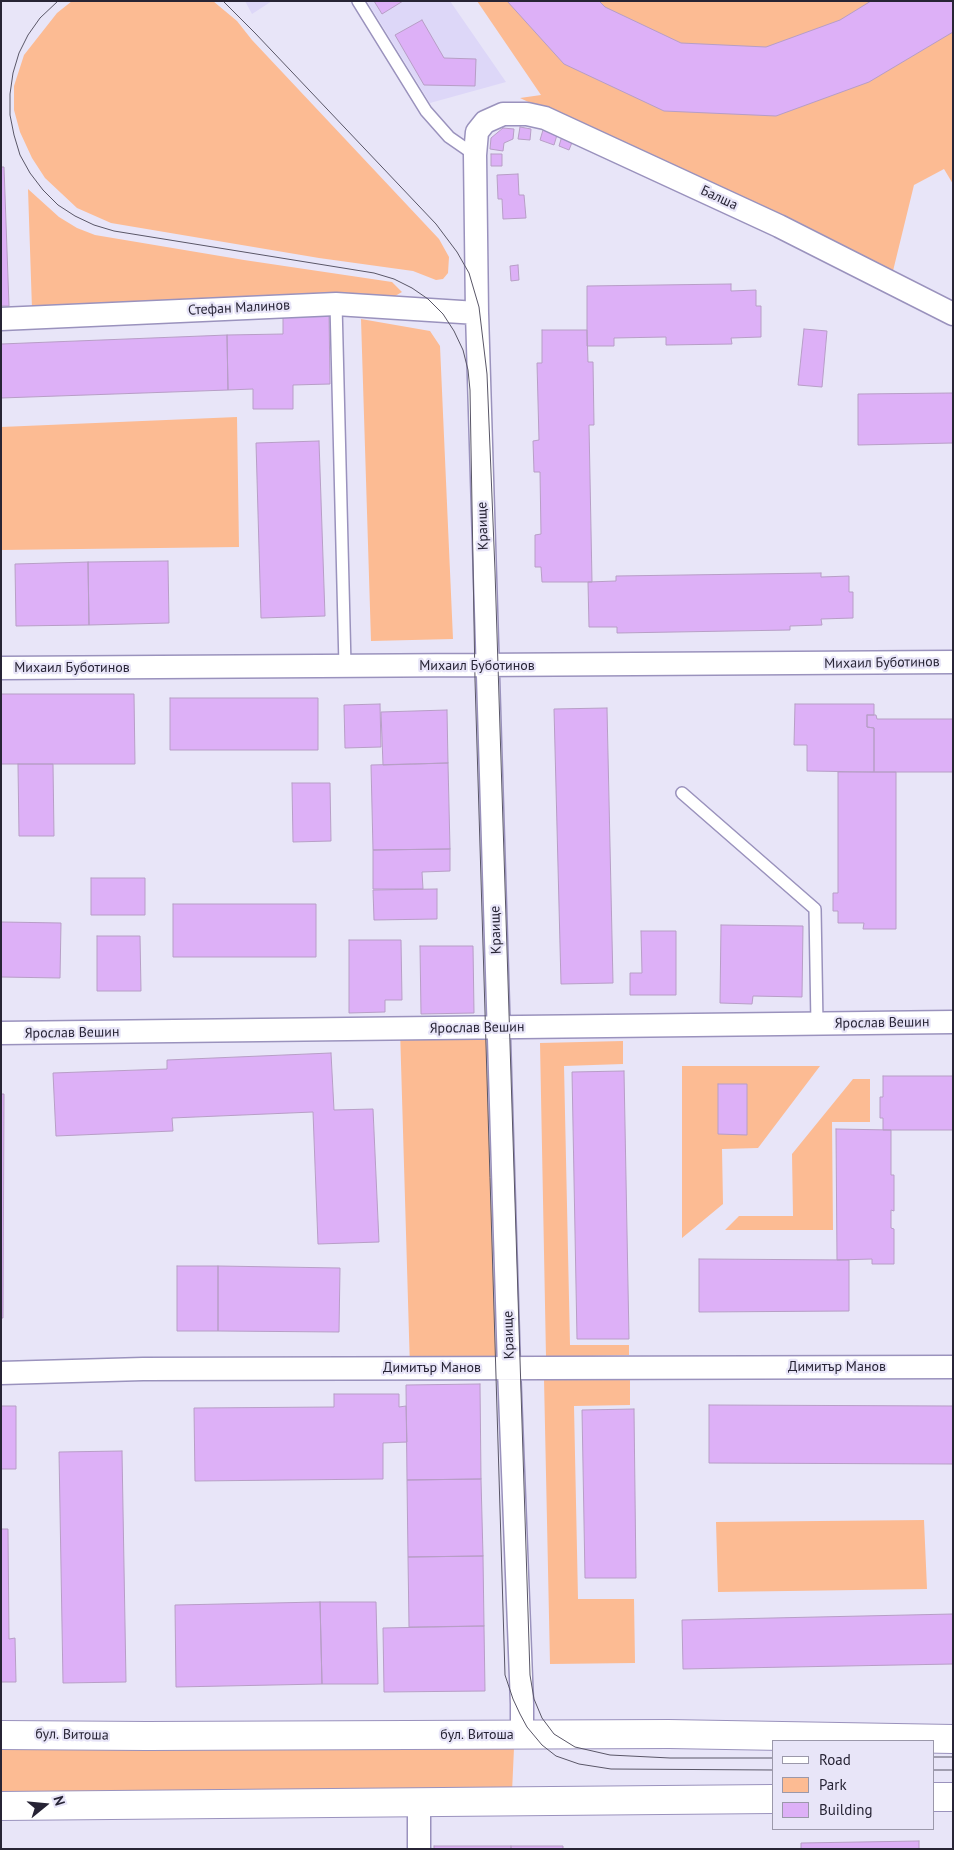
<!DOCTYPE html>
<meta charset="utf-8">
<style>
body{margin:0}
#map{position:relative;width:954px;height:1850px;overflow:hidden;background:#e8e5f8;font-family:"PT Sans",sans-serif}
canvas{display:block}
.frame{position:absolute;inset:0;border:2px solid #272435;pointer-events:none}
.legend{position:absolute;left:772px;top:1740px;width:162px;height:90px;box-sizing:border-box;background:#e8e5f8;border:1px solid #9b98aa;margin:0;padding:6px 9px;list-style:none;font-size:15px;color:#272435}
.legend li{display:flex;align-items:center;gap:10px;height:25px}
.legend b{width:25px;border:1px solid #9b98aa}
.north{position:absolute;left:20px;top:1780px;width:50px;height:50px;-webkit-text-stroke:4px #e8e5f8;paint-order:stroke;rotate:73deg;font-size:14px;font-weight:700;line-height:20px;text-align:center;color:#272435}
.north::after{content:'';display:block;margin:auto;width:18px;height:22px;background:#272435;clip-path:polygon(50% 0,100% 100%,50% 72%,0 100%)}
</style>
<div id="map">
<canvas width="954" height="1850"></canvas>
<div class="frame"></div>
<ul class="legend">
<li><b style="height:6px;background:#fff"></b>Road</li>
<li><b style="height:14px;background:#fcbb93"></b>Park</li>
<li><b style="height:14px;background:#ddb0f7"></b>Building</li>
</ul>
<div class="north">N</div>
</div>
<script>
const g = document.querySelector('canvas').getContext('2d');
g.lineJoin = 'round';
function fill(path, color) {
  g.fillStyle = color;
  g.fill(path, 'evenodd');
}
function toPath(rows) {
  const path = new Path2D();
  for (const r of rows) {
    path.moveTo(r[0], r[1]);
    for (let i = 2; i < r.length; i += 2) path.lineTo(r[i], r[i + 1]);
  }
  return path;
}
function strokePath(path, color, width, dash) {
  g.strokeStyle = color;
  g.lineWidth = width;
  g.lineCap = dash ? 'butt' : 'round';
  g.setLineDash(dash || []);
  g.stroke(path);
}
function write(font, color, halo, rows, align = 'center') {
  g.font = font + ' "PT Sans",sans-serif';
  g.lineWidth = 4.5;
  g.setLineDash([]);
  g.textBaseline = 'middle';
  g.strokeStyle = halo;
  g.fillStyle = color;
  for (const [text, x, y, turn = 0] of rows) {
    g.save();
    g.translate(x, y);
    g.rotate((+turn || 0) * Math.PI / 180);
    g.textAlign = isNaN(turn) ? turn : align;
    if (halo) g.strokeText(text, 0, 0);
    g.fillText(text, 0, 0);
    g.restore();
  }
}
const built = toPath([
 [245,1,272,1,252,14],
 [367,1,450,1,506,82,430,103]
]);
const green = toPath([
 [72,1,213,1,237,21,252,40,439,239,449,257,448,273,443,279,436,280,413,271,319,258,111,223,77,208,45,178,32,158,20,132,14,110,14,86,24,55,57,13],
 [477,1,953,1,953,184,944,169,914,185,892,275,520,98,541,95],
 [28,189,59,217,77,228,95,235,244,260,392,282,402,292,390,299,32,309],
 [361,319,430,331,440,346,453,639,371,641],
 [237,417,239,547,1,550,1,427],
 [400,1029,486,1038,496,1368,410,1369],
 [623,1041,623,1064,564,1066,570,1345,629,1345,629,1355,546,1357,540,1043],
 [682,1066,820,1066,758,1148,722,1149,723,1204,682,1238],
 [853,1079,870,1079,870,1122,832,1122,833,1230,725,1230,739,1216,793,1216,792,1154],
 [630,1378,630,1405,574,1406,578,1599,634,1599,635,1663,550,1664,544,1379],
 [924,1520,927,1589,718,1592,716,1522],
 [1,1743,514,1748,512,1792,1,1793]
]);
const building = toPath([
 [374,1,403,1,382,14,374,1],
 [507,1,599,1,605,7,681,43,766,47,840,20,871,1,953,1,953,32,869,82,776,116,664,111,564,64,507,1],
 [422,20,444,58,476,59,475,86,424,85,395,35,422,20],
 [520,127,531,129,530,140,518,139,520,127],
 [503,128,514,129,513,139,504,143,503,151,490,149,491,138,503,128],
 [543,130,557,135,554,145,540,140,543,130],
 [562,136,573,140,569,150,559,146,562,136],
 [491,154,502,154,502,166,491,166,491,154],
 [1,167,4,167,9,306,1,306,1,167],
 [518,174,519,195,524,195,526,218,503,219,502,199,498,199,497,175,518,174],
 [518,265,519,280,511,281,510,266,518,265],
 [731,284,731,291,756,290,756,306,761,306,761,337,731,338,732,344,666,345,666,337,614,338,614,346,587,346,587,286,731,284],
 [329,311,330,384,293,385,293,409,253,409,253,389,228,390,227,335,283,334,283,312,329,311],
 [804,329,827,331,822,387,798,385,804,329],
 [542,330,587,330,588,362,593,362,594,425,589,425,592,582,542,582,541,567,535,567,535,535,541,534,540,472,534,472,533,441,539,440,537,363,542,363,542,330],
 [227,335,228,390,1,398,1,344,227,335],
 [953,393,953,443,858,445,858,394,953,393],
 [319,441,325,616,261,618,256,443,319,441],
 [168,561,169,623,89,625,88,562,168,561],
 [88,562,89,625,16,626,15,564,88,562],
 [821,573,821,577,849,576,849,592,853,592,853,618,821,619,822,625,790,626,790,630,617,633,617,627,589,627,588,582,616,581,616,576,821,573],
 [1,694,134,694,135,764,1,764,1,694],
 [170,698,318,698,318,750,170,750,170,698],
 [380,704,381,747,345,748,344,705,380,704],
 [795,704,874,704,874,715,867,715,867,727,874,728,874,772,807,771,807,745,794,745,795,704],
 [607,708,613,983,561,984,554,709,607,708],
 [447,710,448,763,383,765,381,712,447,710],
 [867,715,876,715,877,719,953,719,953,772,874,772,874,728,867,727,867,715],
 [448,763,450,849,373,850,371,765,448,763],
 [18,764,53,764,54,836,19,836,18,764],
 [838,772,896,772,896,929,863,929,864,923,838,923,838,911,833,911,833,893,838,893,838,772],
 [292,783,330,783,331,841,293,842,292,783],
 [450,849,450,871,422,872,423,889,373,889,373,850,450,849],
 [91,878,145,878,145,915,91,915,91,878],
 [437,889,437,919,374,920,373,890,437,889],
 [173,904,316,904,316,957,173,957,173,904],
 [1,922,61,923,60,978,1,977,1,922],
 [721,925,803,926,802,997,753,996,752,1004,720,1003,721,925],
 [641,931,676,931,676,995,630,995,630,973,642,973,641,931],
 [97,936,140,936,141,991,97,991,97,936],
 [349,940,401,940,402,1000,385,1000,385,1012,349,1013,349,940],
 [420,946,473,946,474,1013,421,1014,420,946],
 [331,1053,334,1110,373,1109,379,1242,318,1244,313,1112,172,1118,173,1131,56,1136,53,1073,167,1069,167,1060,331,1053],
 [624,1071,629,1339,577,1339,572,1072,624,1071],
 [883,1076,953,1076,953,1130,883,1130,883,1118,880,1118,880,1097,883,1097,883,1076],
 [718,1084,747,1084,747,1135,718,1134,718,1084],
 [1,1094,4,1094,3,1318,1,1318,1,1094],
 [836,1129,891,1130,891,1175,894,1175,894,1211,891,1210,891,1228,894,1229,894,1264,872,1264,872,1259,837,1260,836,1129],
 [699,1259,849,1260,849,1311,699,1312,699,1259],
 [177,1266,218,1266,218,1331,177,1331,177,1266],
 [218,1266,340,1268,339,1332,218,1331,218,1266],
 [480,1384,481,1479,407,1480,406,1385,480,1384],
 [334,1394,399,1394,399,1407,406,1406,407,1442,383,1443,383,1479,195,1481,194,1408,334,1407,334,1394],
 [709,1405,953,1406,953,1464,709,1463,709,1405],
 [1,1406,16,1406,16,1469,1,1469,1,1406],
 [634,1409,636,1578,585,1578,582,1410,634,1409],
 [122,1451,126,1682,63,1683,59,1452,122,1451],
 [481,1479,483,1556,408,1557,407,1480,481,1479],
 [1,1529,8,1529,9,1639,15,1638,16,1682,1,1682,1,1529],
 [483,1556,484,1626,409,1627,408,1557,483,1556],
 [320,1602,322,1684,176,1687,175,1605,320,1602],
 [320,1602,376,1602,378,1684,322,1684,320,1602],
 [953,1614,953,1664,683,1669,682,1620,953,1614],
 [484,1626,485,1691,384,1692,383,1628,484,1626],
 [919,1841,919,1849,801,1849,801,1843,919,1841],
 [434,1846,511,1846,511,1849,434,1849,434,1846],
 [511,1846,563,1846,563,1849,511,1849,511,1846]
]);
const service = toPath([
 [358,1,426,111,449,137,475,155],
 [336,304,345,666],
 [682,793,815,909,817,1024]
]);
const minor = toPath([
 [1,319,336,304,477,313],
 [1,668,953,662],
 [1,1033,953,1022],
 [1,1373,143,1369,953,1367],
 [522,1734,522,1704,509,1368,477,313,475,155,477,132,485,122,503,114,527,114,545,118,779,226,953,314],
 [419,1849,419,1802]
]);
const tertiary = toPath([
 [1,1735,147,1736,669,1734,953,1739],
 [933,1797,953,1797],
 [1,1806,773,1799]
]);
const tram = toPath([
 [58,1,40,18,28,35,19,53,13,73,10,94,10,115,14,135,20,155,30,173,43,190,58,205,75,216,94,225,114,231,374,273,394,279,412,288,428,299,443,314,454,331,463,350,468,370,470,390,475,680,505,1675,513,1699,520,1714,527,1727,542,1745,556,1756,579,1764,611,1769,773,1770],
 [223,1,255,33,436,224,457,252,469,273,479,307,487,374,495,571,530,1675,534,1699,542,1718,554,1734,575,1747,610,1755,670,1758,773,1758],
 [933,1757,953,1757],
 [933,1770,953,1770]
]);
const streetNames = [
 ["Балша",719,198,25],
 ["Стефан Малинов",239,308,-3],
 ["Краище",483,526,-92],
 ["Михаил Буботинов",882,663,-1],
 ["Михаил Буботинов",477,666],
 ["Михаил Буботинов",72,668],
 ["Краище",496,930,-92],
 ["Ярослав Вешин",882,1023,-1],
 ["Ярослав Вешин",477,1028,-1],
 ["Ярослав Вешин",72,1033,-1],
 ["Краище",509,1335,-92],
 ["Димитър Манов",837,1367],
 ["Димитър Манов",432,1368],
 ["бул. Витоша",72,1735,1],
 ["бул. Витоша",477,1735]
];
fill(built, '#ddd7f8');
fill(green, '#fcbb93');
fill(building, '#ddb0f7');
strokePath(building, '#b79ec6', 1);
strokePath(service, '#9a92bd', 14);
strokePath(minor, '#9a92bd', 25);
strokePath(tertiary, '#9a92bd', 30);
strokePath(service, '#fff', 11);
strokePath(minor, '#fff', 22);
strokePath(tertiary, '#fff', 28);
strokePath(tram, '#595667', 1);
write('14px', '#272435', '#e8e5f8', streetNames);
</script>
